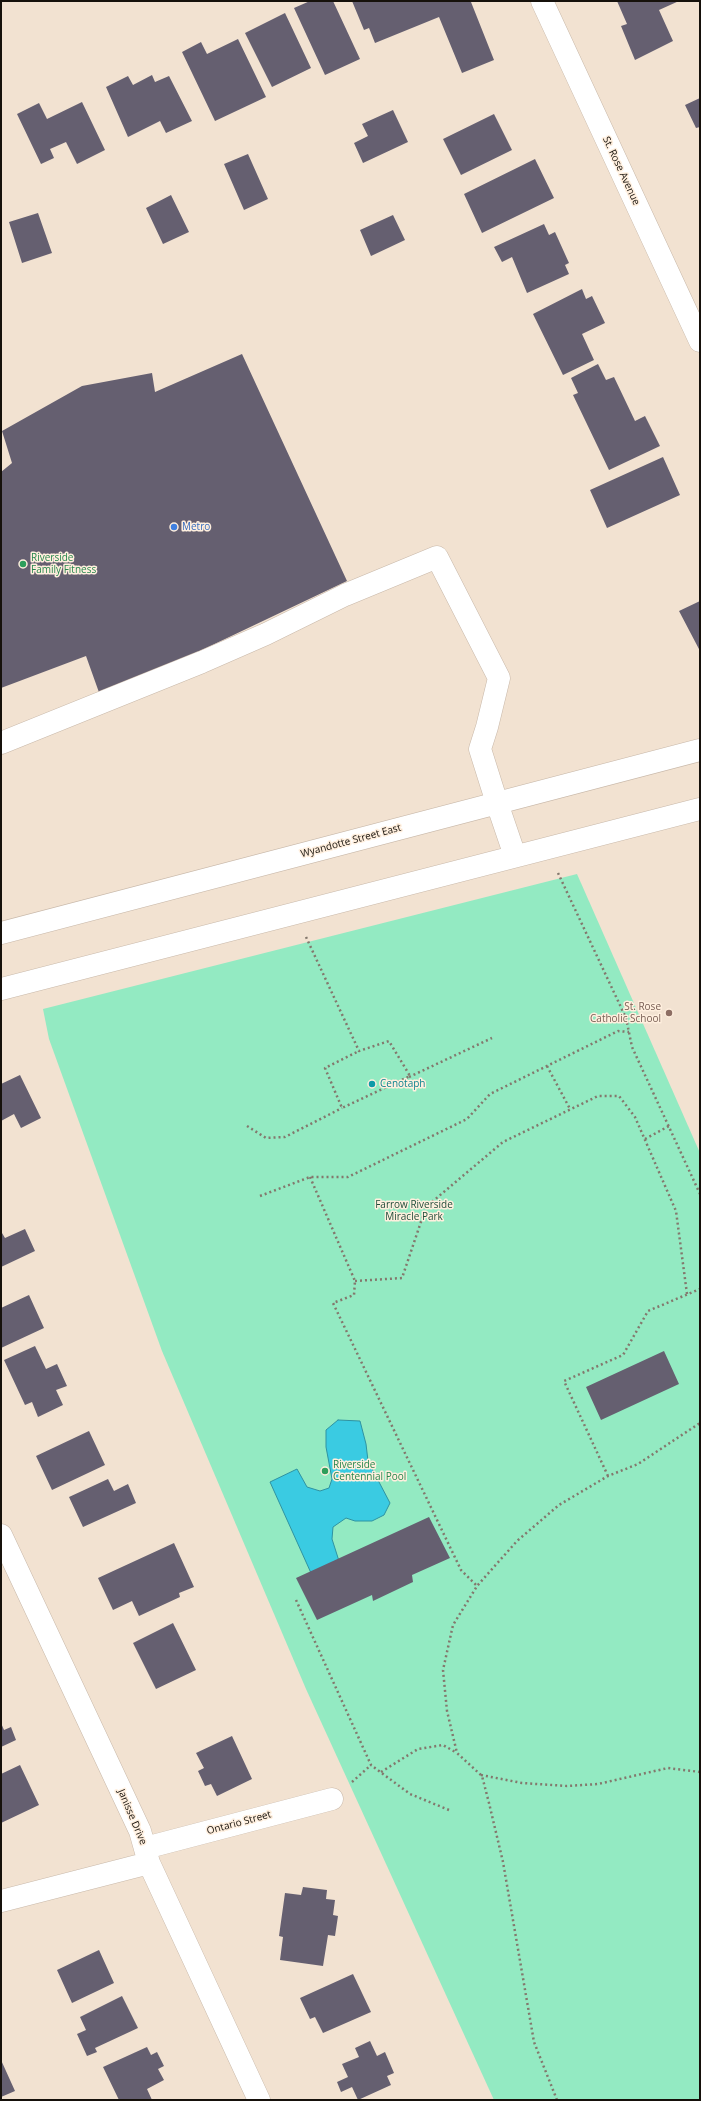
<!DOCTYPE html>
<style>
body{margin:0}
#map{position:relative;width:701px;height:2101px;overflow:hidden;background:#f2e2d1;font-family:"Open Sans",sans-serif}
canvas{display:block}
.frame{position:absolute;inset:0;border:2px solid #16110b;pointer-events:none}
</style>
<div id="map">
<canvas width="701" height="2101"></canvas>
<div class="frame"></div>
</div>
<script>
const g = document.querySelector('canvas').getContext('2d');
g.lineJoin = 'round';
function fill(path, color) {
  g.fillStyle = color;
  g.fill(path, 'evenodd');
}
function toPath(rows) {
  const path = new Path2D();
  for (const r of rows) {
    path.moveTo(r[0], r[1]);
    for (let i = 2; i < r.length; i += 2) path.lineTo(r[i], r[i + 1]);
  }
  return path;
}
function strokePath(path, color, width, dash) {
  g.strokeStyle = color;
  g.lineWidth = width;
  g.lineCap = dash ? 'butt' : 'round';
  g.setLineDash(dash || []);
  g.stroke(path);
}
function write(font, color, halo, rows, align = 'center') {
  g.font = font + ' "Open Sans",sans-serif';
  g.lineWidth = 3;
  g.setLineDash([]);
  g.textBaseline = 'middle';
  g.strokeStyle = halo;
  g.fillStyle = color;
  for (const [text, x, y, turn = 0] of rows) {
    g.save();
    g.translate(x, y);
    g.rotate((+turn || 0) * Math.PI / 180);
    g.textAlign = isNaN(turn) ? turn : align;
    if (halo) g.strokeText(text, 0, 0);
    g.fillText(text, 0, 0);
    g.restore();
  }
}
const green = toPath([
 [577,874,700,1153,700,2100,494,2100,306,1689,162,1351,49,1039,43,1009]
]);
const water = toPath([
 [338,1420,360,1421,366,1444,368,1461,390,1503,384,1515,372,1521,355,1521,346,1518,333,1527,332,1539,339,1561,311,1573,270,1482,297,1469,307,1487,320,1491,329,1488,332,1479,326,1447,326,1430,338,1420]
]);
const building = toPath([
 [310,1,333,1,360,59,325,75,294,8],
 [352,1,474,1,471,2,494,60,462,73,439,17,375,43,369,28,364,30],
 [617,1,679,1,659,10,673,41,635,60,621,26,627,24],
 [285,13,311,68,272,87,245,33],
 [238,39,266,97,215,121,182,52,201,42,207,54],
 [152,75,155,82,169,76,192,121,166,133,160,121,128,137,106,87,128,76,133,85],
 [700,98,700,127,696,128,685,105],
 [82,102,105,150,77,164,66,142,50,149,54,158,41,164,17,114,39,103,47,119],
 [393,110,408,142,363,163,354,143,368,136,362,124],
 [494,114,512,150,461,175,443,139],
 [248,154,268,199,244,210,224,164],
 [535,159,554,198,482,233,464,194],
 [171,195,189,232,163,244,146,208],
 [38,213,52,253,22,263,9,222],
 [393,215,405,240,371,256,360,230],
 [544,224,549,235,555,232,569,263,565,265,569,274,527,293,512,257,502,262,494,247],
 [582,289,586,299,592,296,605,323,582,334,594,360,563,375,533,314],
 [242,354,347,581,101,698,86,656,1,688,1,472,12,463,2,431,82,386,152,373,155,392],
 [598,364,606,380,614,377,635,421,645,416,660,446,609,470,573,395,578,393,571,378],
 [663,457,680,495,607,528,590,490],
 [700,601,700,651,679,611],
 [20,1075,41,1118,21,1128,14,1114,1,1121,1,1084],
 [25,1229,35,1251,1,1267,1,1234,2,1233,5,1238],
 [29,1295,44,1328,1,1348,1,1308],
 [35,1346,46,1369,57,1364,67,1386,56,1390,63,1405,38,1417,32,1402,25,1405,4,1360],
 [664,1351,679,1384,601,1420,586,1387],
 [89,1431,105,1465,52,1490,36,1456],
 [108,1479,114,1491,128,1484,136,1503,83,1527,69,1497],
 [429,1517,450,1558,412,1575,413,1582,373,1601,372,1595,317,1620,296,1578],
 [174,1543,194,1587,179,1593,180,1597,139,1616,132,1601,113,1610,98,1578],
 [173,1623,196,1670,156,1689,133,1643],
 [1,1723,4,1730,11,1727,16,1740,1,1747],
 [232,1736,252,1779,217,1796,211,1784,205,1786,198,1771,204,1768,196,1753],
 [20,1765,39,1805,1,1823,1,1774],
 [303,1887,327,1890,326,1899,335,1900,333,1915,338,1916,335,1936,328,1935,323,1966,280,1960,283,1937,279,1936,285,1893,301,1895],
 [99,1950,114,1983,72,2003,57,1970],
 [353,1974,371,2012,323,2033,315,2017,310,2019,300,1998],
 [122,1996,138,2028,95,2048,97,2052,87,2056,77,2034,86,2030,80,2017],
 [370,2041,377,2056,385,2052,394,2073,387,2076,391,2085,358,2100,352,2087,341,2092,337,2082,348,2077,342,2064,359,2057,355,2048],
 [147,2047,151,2055,157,2052,164,2066,158,2069,164,2080,147,2089,152,2100,119,2100,103,2067],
 [1,2060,15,2091,1,2097]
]);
const path = toPath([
 [558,873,626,1018,632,1047,700,1194],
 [306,937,359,1051,389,1041,410,1076,342,1108,325,1068,359,1051],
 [547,1066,570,1109],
 [409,1077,492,1038],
 [247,1126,266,1138,285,1137,342,1108],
 [645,1139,669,1126],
 [310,1177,355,1281,354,1295,333,1303,461,1570,477,1586],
 [260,1196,310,1177,348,1177,467,1119,490,1094,618,1031,629,1032],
 [355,1281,402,1278,426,1207,503,1142,598,1096,619,1096,635,1117,676,1211,687,1294],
 [608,1476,564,1381,623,1355,648,1311,700,1289],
 [296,1600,371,1765,410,1794,449,1810],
 [381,1772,418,1749,443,1745,457,1753],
 [481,1775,522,1783,567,1786,598,1784,668,1768,700,1772],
 [352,1782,371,1765],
 [557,2100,534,2042,503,1862,489,1803,482,1776,457,1753,447,1711,443,1670,453,1625,477,1586,517,1541,559,1505,608,1476,638,1464,700,1423]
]);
const minor = toPath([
 [542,1,700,341],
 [1,743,202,662,266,634,345,595,437,557,499,678,487,727,480,749,497,803],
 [1,1535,140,1831,149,1863,259,2100],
 [145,1848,332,1799],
 [1,1901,149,1863]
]);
const major = toPath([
 [497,803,515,856],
 [1,933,700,750],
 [1,989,700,809]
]);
const markers = [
 [174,527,4,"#3f7fe0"],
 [23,564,4,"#2e9e5b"],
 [669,1013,4,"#8d6e63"],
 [372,1084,4,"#0f9aa8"],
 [325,1471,4,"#2e9e5b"]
];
const streetNames = [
 ["St. Rose Avenue",621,171,65],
 ["Wyandotte Street East",351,841,-15],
 ["Janisse Drive",132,1817,67],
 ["Ontario Street",239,1823,-15]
];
const shopNames = [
 ["Metro",182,527]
];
const leisureNames = [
 ["Riverside",31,558],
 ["Family Fitness",31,570],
 ["Riverside",333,1465],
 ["Centennial Pool",333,1477]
];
const educationNames = [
 ["St. Rose",661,1007],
 ["Catholic School",661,1019]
];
const cultureNames = [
 ["Cenotaph",380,1084]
];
const parkNames = [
 ["Farrow Riverside",414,1205],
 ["Miracle Park",414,1217]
];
fill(green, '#93eac2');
fill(water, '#3acbe2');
strokePath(water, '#2f93a2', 1);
fill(building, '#655f70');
strokePath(minor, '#c8b8a9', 23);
strokePath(major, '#c8b8a9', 23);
strokePath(path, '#83786d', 2.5, [2, 3]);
strokePath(minor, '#fff', 22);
strokePath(major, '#fff', 22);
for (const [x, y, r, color] of markers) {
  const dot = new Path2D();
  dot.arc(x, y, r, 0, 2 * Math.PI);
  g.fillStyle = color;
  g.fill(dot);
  strokePath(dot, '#ffefde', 1.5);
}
write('10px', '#16110b', '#ffefde', streetNames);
write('10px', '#366cbe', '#ffefde', shopNames, 'left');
write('10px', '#27864d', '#ffefde', leisureNames, 'left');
write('10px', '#785e54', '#ffefde', educationNames, 'right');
write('10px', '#0d838f', '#ffefde', cultureNames, 'left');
write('10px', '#204d3a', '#ffefde', parkNames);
</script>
